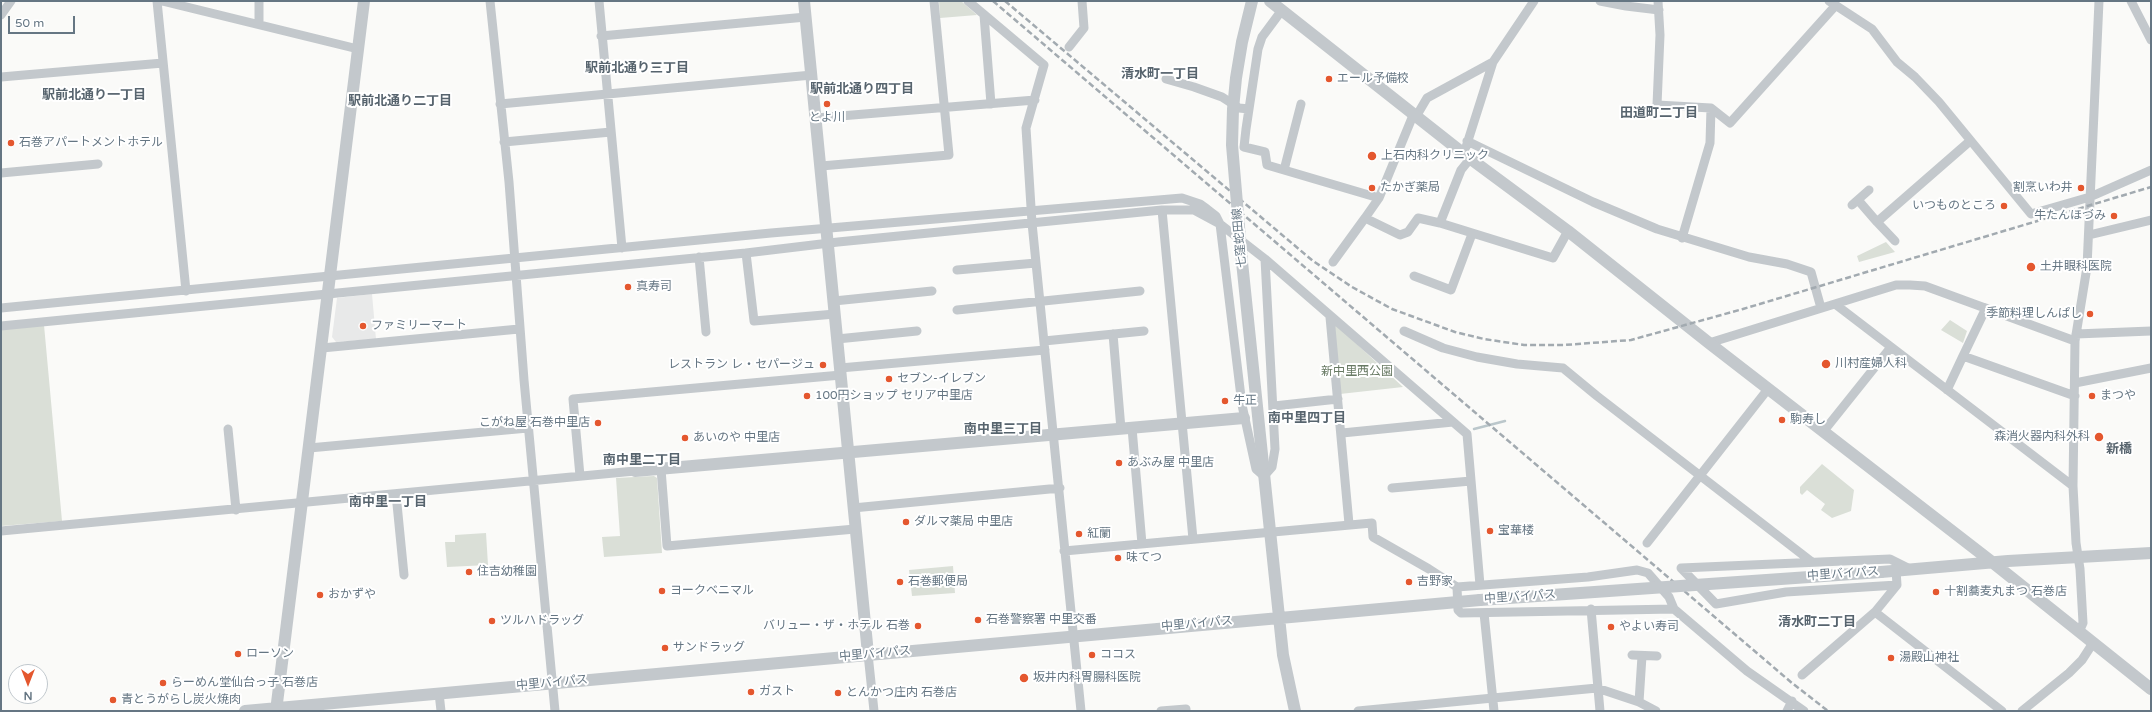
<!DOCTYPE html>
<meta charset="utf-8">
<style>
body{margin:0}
#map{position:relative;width:2152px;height:712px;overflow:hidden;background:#fafaf8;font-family:"Varela Round",sans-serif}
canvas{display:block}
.frame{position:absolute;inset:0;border:2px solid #657683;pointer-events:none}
.north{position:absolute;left:8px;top:664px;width:40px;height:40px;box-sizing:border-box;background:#fff;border:1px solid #c1c8cd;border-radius:50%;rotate:180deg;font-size:11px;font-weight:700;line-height:16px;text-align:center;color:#657683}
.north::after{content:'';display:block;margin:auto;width:14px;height:18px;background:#e4572e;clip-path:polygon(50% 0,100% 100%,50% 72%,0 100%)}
.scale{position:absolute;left:8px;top:16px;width:67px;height:18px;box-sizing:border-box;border:2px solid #657683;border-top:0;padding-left:5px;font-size:12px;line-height:14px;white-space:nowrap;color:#657683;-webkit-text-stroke:3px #fff;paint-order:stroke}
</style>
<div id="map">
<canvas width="2152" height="712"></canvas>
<div class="frame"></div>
<div class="north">N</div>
<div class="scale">50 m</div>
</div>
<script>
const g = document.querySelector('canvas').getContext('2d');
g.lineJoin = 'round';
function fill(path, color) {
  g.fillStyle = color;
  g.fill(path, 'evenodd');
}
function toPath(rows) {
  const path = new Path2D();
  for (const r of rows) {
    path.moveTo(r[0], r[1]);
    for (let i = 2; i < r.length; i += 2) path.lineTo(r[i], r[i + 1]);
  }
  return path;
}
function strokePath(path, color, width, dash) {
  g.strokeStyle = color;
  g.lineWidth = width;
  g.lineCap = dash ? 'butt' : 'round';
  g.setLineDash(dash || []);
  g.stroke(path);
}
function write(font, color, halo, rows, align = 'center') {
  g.font = font + ' "Varela Round","Noto Sans JP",sans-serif';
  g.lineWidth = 4;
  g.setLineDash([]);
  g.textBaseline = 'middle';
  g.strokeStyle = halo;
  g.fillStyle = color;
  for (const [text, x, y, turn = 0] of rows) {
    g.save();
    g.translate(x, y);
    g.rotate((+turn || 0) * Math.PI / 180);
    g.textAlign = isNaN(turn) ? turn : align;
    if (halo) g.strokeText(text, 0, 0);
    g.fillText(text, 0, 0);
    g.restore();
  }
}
const built = toPath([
 [372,294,376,339,336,342,332,337,337,298]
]);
const green = toPath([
 [939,1,961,1,977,15,940,18],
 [1886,242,1895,252,1859,262,1857,256],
 [1950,320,1967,331,1963,343,1941,330],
 [1333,322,1403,387,1340,394],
 [44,325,62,521,1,526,1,329],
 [1822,464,1854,490,1851,511,1832,518,1821,510,1825,504,1807,490,1802,495,1800,493,1800,487],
 [654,476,657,478,662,553,604,557,602,537,620,536,616,478],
 [486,533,488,565,447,567,445,542,455,542,455,535],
 [953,566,955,593,912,596,909,570]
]);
const stream = toPath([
 [1474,429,1505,421]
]);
const minor = toPath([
 [157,1,186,291],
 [162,1,358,49],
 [490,1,509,182,524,380,555,711],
 [599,1,622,248],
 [968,1,1044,65,1026,128,1032,223,1081,711],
 [1600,1,1626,6,1659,10],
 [1658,1,1660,35,1657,105,1711,108,1730,123,1836,5],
 [1829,1,1872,29,1897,62,1915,77,1939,102,2031,214,2090,197,2151,170],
 [2131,1,2151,40],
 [1282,10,1262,37,1258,49,1246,129,1244,147,1265,152,1267,165,1379,198,1365,218,1400,235,1408,232,1418,218,1440,223,1553,258,1568,231],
 [1,15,11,1],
 [984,15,991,104],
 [259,24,259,1],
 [601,36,806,17],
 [1069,47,1084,28,1082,1],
 [1,77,163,63],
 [1166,79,1194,87,1222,97,1239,108,1249,109],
 [500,104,812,75],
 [1417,115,1427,98,1493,62,1534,1],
 [816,118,1035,100],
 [1467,141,1593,202,1657,229,1749,257,1787,264,1811,272,1821,308],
 [504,142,611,132],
 [1466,147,1493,62],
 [821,166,949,155,934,1],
 [1284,170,1301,104],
 [1,173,98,164],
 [1379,198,1414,113],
 [1858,200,1877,222,1970,141],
 [1852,205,1869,190],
 [1162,210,1193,539],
 [1877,222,1895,241],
 [1440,223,1461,170,1470,159],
 [2089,235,2151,220],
 [1682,238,1710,143,1711,108],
 [746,253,754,321,835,314],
 [699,257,706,332],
 [1333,262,1365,218],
 [957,270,1036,263],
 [1414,276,1451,290,1472,234],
 [834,301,932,291],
 [1835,304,2073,486],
 [1,308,771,233,1182,198,1200,204,1207,209,1216,216,1220,224,1242,405,1256,469,1264,476,1272,467,1275,449,1265,259],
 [957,310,1140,291],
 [1330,317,1349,524],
 [1,326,746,253,838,242,1162,210,1194,210,1220,224,1265,259,1467,434,1480,585],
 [1404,331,1443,348,1477,357,1517,364,1563,368,1597,396,1812,562],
 [1113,334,1121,429],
 [2076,334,2151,331],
 [837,339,917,331],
 [1044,341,1144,331],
 [1709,343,1896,285,1910,285,1925,286,2075,341],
 [322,348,519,329],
 [1963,356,1986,308],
 [840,368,1045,350],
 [2075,383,2151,368],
 [1947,390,1963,356,2075,396],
 [1274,406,1338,399],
 [1132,428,1142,544],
 [228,429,236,510],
 [1823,432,1891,347],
 [1342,433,1453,422],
 [309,448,528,428],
 [661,469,667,546,855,529],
 [580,476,573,399,841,375],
 [1392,488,1471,481],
 [396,494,404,575],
 [853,508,1060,488],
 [1,531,635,471],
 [1647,543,1768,389],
 [1064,551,1372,523,1373,537,1429,569,1457,587,1588,577,1637,570,1648,573,1669,597,1674,609],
 [1896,570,1897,585,1875,612,2002,711],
 [1897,585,1786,592,1716,604,1681,568,1890,559,1910,569],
 [1457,587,1458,610,1461,613,1674,609,1747,671,1804,711],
 [1591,609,1600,711],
 [1484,613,1494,711],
 [2079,632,2083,623,2080,569,2076,543,2073,486,2075,341,2087,267,2099,1],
 [868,654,874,711],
 [1632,655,1657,656],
 [1802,675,1875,612],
 [439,693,441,711],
 [1639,702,1642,656],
 [1161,711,1186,709,1186,711],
 [1358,711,1597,688,1639,702,1656,711],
 [1787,711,1792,701],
 [2022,711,2069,673,2082,660,2093,643]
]);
const tertiary = toPath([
 [804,1,868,654],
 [1270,1,1464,154,1568,231,1709,343,1992,562,2151,689],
 [1263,464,1283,655,1295,711],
 [635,471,1244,418],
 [1881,572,2008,561,2151,553],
 [245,711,1480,600],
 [276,711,364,1]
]);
const rail = toPath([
 [993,1,1792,683,1828,711],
 [1005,1,1313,261,1352,287,1392,309,1455,332,1484,339,1524,345,1564,345,1631,340,1743,309,2151,187]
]);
const tertiaryBridge = toPath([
 [1252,1,1242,42,1236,78,1233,109,1232,145,1242,262,1263,464],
 [1480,600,1881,572]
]);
const markers = [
 [1329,79,4,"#e4572e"],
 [827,104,4,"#e4572e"],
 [11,143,4,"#e4572e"],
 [1372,156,5,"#e4572e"],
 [1372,188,4,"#e4572e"],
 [2081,188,4,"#e4572e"],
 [2004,206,4,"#e4572e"],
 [2114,216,4,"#e4572e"],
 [2031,267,5,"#e4572e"],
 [628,287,4,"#e4572e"],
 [2090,314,4,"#e4572e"],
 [363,326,4,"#e4572e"],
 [1826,364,5,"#e4572e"],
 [823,365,4,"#e4572e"],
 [889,379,4,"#e4572e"],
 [807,396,4,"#e4572e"],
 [2092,396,4,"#e4572e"],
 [1225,401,4,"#e4572e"],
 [1782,420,4,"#e4572e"],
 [598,423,4,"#e4572e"],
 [2099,437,5,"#e4572e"],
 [685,438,4,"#e4572e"],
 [1119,463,4,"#e4572e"],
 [906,522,4,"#e4572e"],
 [1490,531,4,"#e4572e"],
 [1079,534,4,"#e4572e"],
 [1118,558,4,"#e4572e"],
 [469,572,4,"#e4572e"],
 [900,582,4,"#e4572e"],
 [1409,582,4,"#e4572e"],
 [662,591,4,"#e4572e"],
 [1936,592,4,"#e4572e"],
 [320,595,4,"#e4572e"],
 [978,620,4,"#e4572e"],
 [492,621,4,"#e4572e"],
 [918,626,4,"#e4572e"],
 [1611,627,4,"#e4572e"],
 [665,648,4,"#e4572e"],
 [238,654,4,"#e4572e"],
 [1092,655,4,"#e4572e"],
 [1891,658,4,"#e4572e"],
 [1024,678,5,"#e4572e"],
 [163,683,4,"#e4572e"],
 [751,692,4,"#e4572e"],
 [838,693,4,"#e4572e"],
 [113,700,4,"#e4572e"]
];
const poiNames = [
 ["エール予備校",1337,79],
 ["とよ川",827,118,"center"],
 ["石巻アパートメントホテル",19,143],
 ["上石内科クリニック",1381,156],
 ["たかぎ薬局",1380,188],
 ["割烹いわ井",2073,188,"right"],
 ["いつものところ",1996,206,"right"],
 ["牛たんほづみ",2106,216,"right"],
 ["土井眼科医院",2040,267],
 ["真寿司",636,287],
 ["季節料理しんぱし",2082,314,"right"],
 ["ファミリーマート",371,326],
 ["川村産婦人科",1835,364],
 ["レストラン レ・セパージュ",815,365,"right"],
 ["セブン-イレブン",897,379],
 ["100円ショップ セリア中里店",815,396],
 ["まつや",2100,396],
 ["牛正",1233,401],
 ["駒寿し",1790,420],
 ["こがね屋 石巻中里店",590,423,"right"],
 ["森消火器内科外科",2090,437,"right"],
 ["あいのや 中里店",693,438],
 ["あぶみ屋 中里店",1127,463],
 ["ダルマ薬局 中里店",914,522],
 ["宝華楼",1498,531],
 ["紅蘭",1087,534],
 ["味てつ",1126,558],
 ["住吉幼稚園",477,572],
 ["石巻郵便局",908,582],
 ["吉野家",1417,582],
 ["ヨークベニマル",670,591],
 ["十割蕎麦丸まつ 石巻店",1944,592],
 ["おかずや",328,595],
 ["石巻警察署 中里交番",986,620],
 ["ツルハドラッグ",500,621],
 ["バリュー・ザ・ホテル 石巻",910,626,"right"],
 ["やよい寿司",1619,627],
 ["サンドラッグ",673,648],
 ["ローソン",246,654],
 ["ココス",1100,655],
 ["湯殿山神社",1899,658],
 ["坂井内科胃腸科医院",1033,678],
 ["らーめん堂仙台っ子 石巻店",171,683],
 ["ガスト",759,692],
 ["とんかつ庄内 石巻店",846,693],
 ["青とうがらし炭火焼肉",121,700]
];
const streetNames = [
 ["七窪蛇田線",1240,238,-95],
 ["中里バイパス",1843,574,-4],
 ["中里バイパス",1520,597,-4],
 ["中里バイパス",1197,624,-5],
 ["中里バイパス",875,654,-5],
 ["中里バイパス",552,683,-5]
];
const parkNames = [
 ["新中里西公園",1357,372]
];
const neighbourhoodNames = [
 ["駅前北通り三丁目",637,69],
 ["清水町一丁目",1160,75],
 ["駅前北通り四丁目",862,90],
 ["駅前北通り一丁目",94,96],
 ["駅前北通り二丁目",400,102],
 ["田道町二丁目",1659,114],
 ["南中里四丁目",1307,419],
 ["南中里三丁目",1003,430],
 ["新橋",2119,450],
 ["南中里二丁目",642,461],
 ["南中里一丁目",388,503],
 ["清水町二丁目",1817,623]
];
fill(built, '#e8e9e9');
fill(green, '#dadfd7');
strokePath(stream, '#bbc7cb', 2.5);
strokePath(minor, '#c3c8cc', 9);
strokePath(tertiary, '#c3c8cc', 12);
strokePath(rail, '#a2aab0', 2.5, [6, 3]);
strokePath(tertiaryBridge, '#c3c8cc', 12);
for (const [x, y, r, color] of markers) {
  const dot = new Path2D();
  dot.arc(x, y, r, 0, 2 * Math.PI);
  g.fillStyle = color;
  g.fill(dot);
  strokePath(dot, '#fff', 1.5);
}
write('12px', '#657683', '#fff', poiNames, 'left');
write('12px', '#657683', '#fff', streetNames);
write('12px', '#687a64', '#fff', parkNames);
write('bold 13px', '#57646e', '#fff', neighbourhoodNames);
</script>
